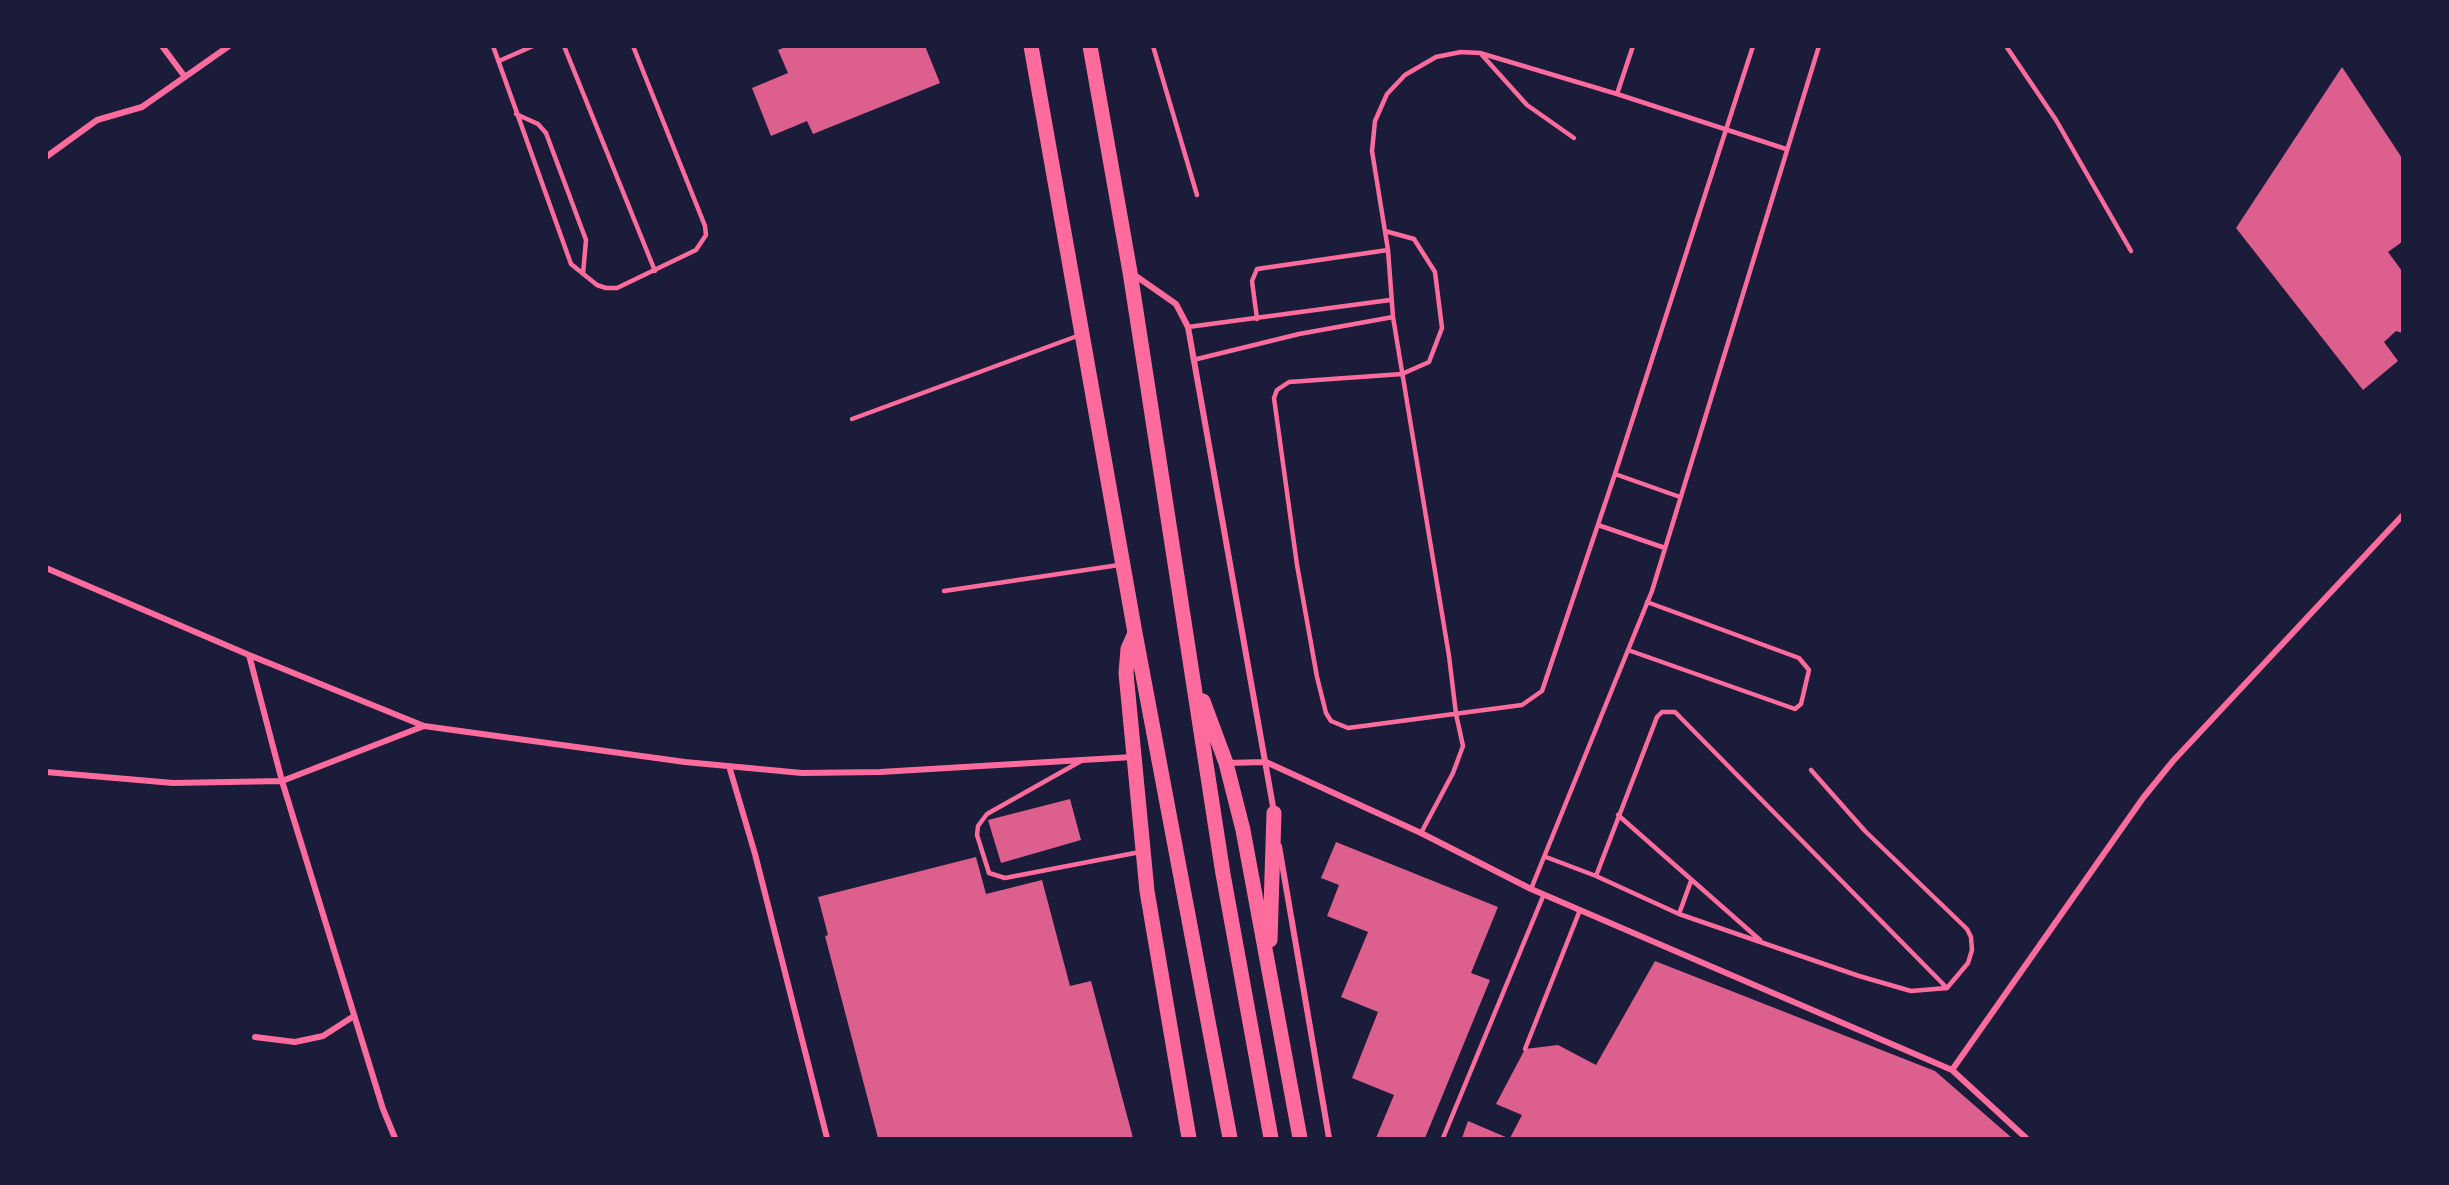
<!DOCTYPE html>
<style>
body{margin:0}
#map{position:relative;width:2449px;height:1185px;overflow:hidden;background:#1b1b3a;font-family:"Public Sans",sans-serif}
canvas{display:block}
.frame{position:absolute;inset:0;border:48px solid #1b1b3a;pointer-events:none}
</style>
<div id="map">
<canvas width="2449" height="1185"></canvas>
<div class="frame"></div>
</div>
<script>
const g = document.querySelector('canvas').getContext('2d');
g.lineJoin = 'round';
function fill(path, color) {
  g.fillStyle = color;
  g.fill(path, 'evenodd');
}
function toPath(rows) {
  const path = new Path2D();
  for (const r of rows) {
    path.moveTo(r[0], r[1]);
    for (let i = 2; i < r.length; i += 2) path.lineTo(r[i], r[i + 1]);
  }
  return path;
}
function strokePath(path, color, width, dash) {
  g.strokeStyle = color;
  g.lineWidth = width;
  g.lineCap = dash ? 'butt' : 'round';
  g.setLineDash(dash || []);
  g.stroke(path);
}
const building = toPath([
 [788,46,925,46,940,83,813,134,807,121,771,136,752,88,788,73,778,50],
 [2342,67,2402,158,2402,242,2388,252,2402,271,2402,333,2396,331,2384,342,2398,361,2363,390,2236,228],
 [1070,799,1081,840,1001,863,988,820],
 [1336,842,1498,907,1471,973,1490,980,1425,1138,1376,1138,1394,1095,1352,1078,1378,1012,1341,997,1368,932,1327,916,1339,885,1321,878],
 [976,857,986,894,1042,880,1070,986,1091,981,1133,1138,878,1138,825,936,828,935,818,897],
 [1655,961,1935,1071,2012,1138,1510,1138,1522,1115,1496,1104,1525,1049,1558,1045,1596,1065],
 [1468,1121,1508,1138,1462,1138]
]);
const service = toPath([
 [493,46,571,264,597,285,606,288,617,288,696,250,706,235,705,226,633,46],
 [564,46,655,271],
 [1153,46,1197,195],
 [2006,46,2056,120,2131,251],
 [1482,55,1527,105,1574,138],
 [499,61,533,46],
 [1617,94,1633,46],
 [516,114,538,124,546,133,586,240,583,274],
 [1385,231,1414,239,1435,272,1442,328,1429,362,1402,374,1289,382,1277,390,1274,398,1297,565,1317,677,1326,713,1331,721,1348,728,1522,705,1542,691,1615,474,1753,46],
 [1257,319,1252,281,1257,269,1388,250],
 [1188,327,1390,300],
 [1193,360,1299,334,1393,317],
 [852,419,1080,335],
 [1615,474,1680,497],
 [1598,525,1665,548],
 [944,591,1119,565],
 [1628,650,1795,709,1801,704,1809,670,1799,658,1647,602],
 [1081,761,987,814,978,826,977,835,989,873,1005,878,1140,852],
 [1618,815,1760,940],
 [1421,833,1453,773,1463,746,1456,714,1449,656,1393,317,1388,250,1372,151,1375,121,1387,94,1405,75,1436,57,1461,52,1480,53,1617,94,1786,149],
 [1546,857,1596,876,1679,914,1859,976,1911,991,1947,988,1968,963,1972,950,1971,937,1967,929,1865,831,1811,770],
 [1596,876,1657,717,1662,712,1675,712,1947,988],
 [1531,889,1652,591,1819,46],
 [1679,914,1691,881],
 [1525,1049,1580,910],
 [1443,1138,1544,894]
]);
const minor = toPath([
 [162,46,185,77],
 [46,157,97,120,142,107,229,46],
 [1133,274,1176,304,1188,327,1274,812],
 [46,568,249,655,424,726,685,762,802,773,880,772,1133,757],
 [249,655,282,781,383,1109,395,1138],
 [1227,763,1266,762,1421,833,1531,889,1952,1070,2026,1138],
 [729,766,755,854,827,1138],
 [46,772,173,783,282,781,424,726],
 [1279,846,1329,1138],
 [255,1037,295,1042,323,1036,354,1016],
 [1952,1070,2143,798,2173,761,2402,516]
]);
const trunk = toPath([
 [1031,46,1135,633,1230,1138],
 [1090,46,1130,272,1223,874,1271,1138],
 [1135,633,1128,649,1126,673,1147,891,1189,1138],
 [1203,701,1226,763,1243,830,1300,1138],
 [1270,940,1274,813]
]);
fill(building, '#dd5f8e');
strokePath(service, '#ff6b9d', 4.5);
strokePath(minor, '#ff6b9d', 6);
strokePath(trunk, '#ff6b9d', 15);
</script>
